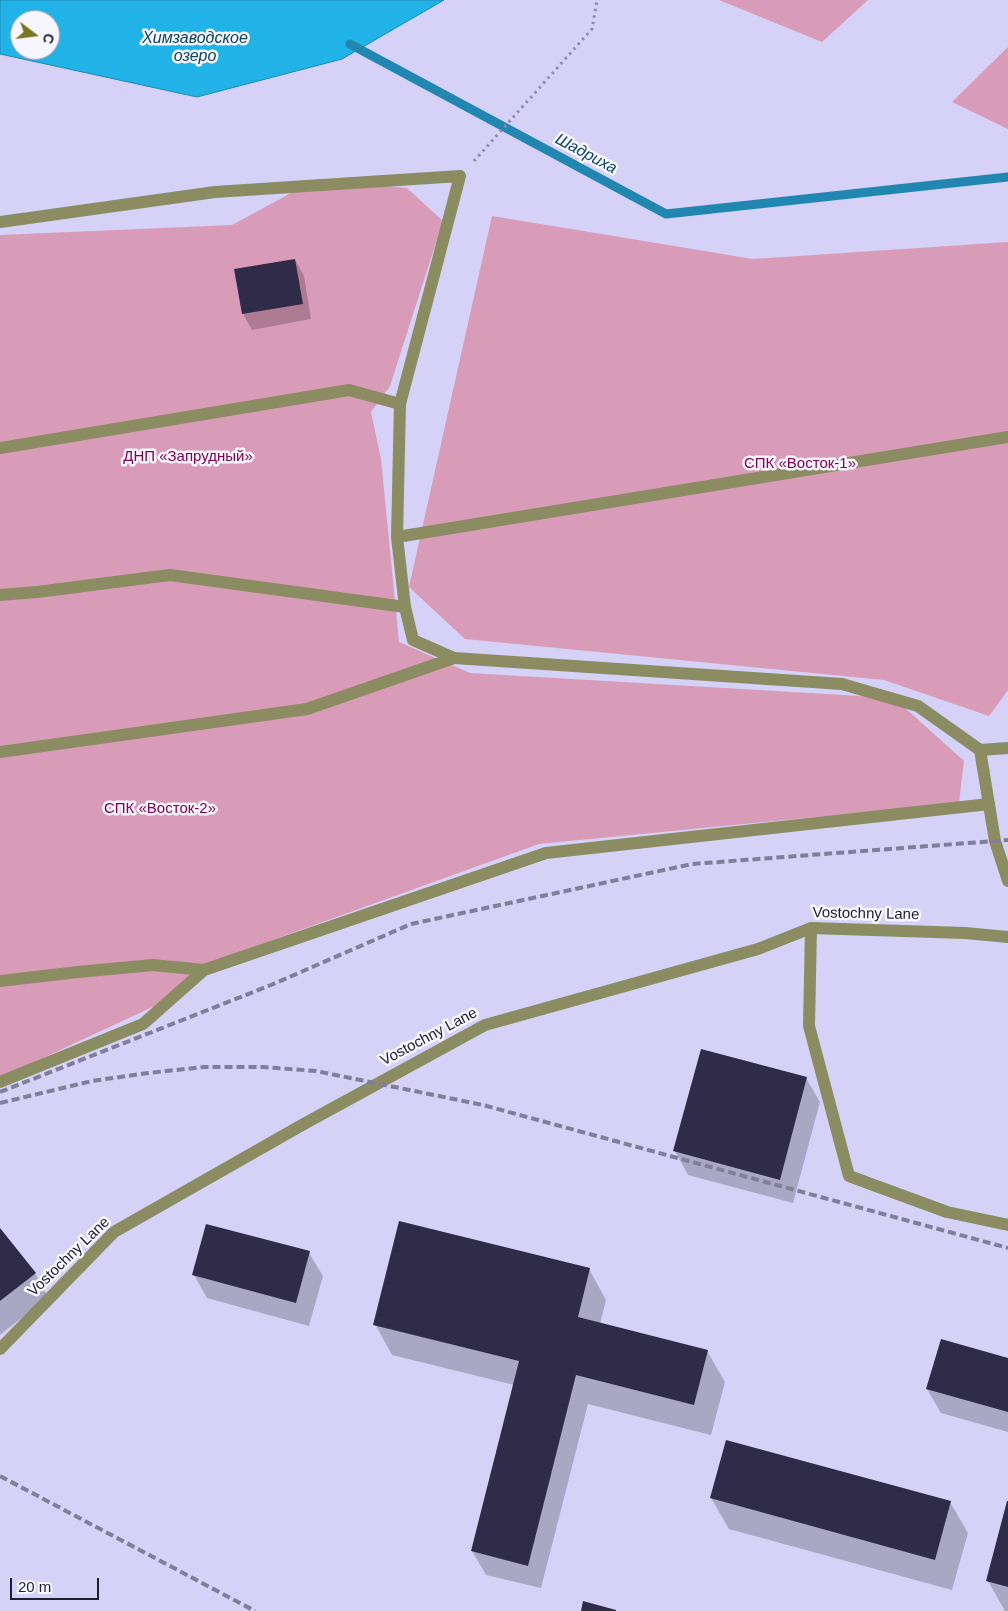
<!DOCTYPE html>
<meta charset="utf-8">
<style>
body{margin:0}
#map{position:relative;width:1008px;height:1611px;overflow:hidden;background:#d5d1f7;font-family:Helvetica,sans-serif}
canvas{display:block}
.north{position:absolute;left:10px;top:10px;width:50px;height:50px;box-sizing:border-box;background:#f7f6fe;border:1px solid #a1a0aa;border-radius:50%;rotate:105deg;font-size:14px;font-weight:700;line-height:20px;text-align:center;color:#201f2c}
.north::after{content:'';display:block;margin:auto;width:18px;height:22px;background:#78771e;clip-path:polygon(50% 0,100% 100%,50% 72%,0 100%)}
.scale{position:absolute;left:10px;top:1578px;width:89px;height:22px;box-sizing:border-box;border:2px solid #201f2c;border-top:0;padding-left:6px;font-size:15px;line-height:18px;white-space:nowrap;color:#201f2c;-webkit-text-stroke:4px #f7f6fe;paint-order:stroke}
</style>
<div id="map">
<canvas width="1008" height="1611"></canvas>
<div class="north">С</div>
<div class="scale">20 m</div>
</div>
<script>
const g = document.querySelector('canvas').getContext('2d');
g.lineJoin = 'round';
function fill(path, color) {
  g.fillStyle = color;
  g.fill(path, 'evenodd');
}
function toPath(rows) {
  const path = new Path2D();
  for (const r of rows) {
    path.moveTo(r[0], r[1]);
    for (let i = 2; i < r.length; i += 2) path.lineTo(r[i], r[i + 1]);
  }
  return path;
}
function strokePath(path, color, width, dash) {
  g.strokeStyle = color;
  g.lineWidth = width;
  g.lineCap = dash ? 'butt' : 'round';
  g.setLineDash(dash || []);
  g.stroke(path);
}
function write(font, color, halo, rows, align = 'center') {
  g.font = font + ' Helvetica,sans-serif';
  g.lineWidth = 5;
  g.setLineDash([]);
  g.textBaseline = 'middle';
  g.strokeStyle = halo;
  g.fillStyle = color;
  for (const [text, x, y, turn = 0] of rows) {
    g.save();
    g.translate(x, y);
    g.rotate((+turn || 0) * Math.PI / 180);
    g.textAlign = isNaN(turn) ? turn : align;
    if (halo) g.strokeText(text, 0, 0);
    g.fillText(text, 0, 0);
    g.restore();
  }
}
const green = toPath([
 [719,0,868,0,822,42],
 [1008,47,1008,129,952,102],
 [317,179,407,188,443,221,390,386,371,412,381,459,399,642,470,673,894,698,964,761,959,803,539,844,198,967,174,997,0,1078,0,235,232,225],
 [492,216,753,259,1008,242,1008,690,989,716,884,680,465,639,409,587]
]);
const water = toPath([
 [0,0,444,0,342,59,197,97,0,54,0,0],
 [20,20,50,20,50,50,20,50,20,20]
]);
const shadow = toPath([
 [295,260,304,276,311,319,252,330,243,314,236,270],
 [806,1078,820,1102,793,1203,688,1175,675,1151],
 [0,1230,35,1273,48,1297,0,1335],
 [309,1253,323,1276,309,1326,207,1298,194,1275],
 [589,1269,606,1300,600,1324,707,1351,725,1382,711,1435,588,1404,541,1588,486,1575,472,1551,514,1385,392,1355,375,1324],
 [1008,1359,1008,1432,941,1413,927,1389],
 [711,1498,950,1502,968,1533,952,1590,729,1529],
 [1008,1503,1008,1611,1005,1611,988,1581]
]);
const stream = toPath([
 [350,44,666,214,1008,177]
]);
const building = toPath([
 [295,259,303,304,242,314,234,269],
 [701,1049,807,1077,780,1180,673,1151],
 [399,1221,590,1268,578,1317,708,1350,694,1405,576,1375,528,1566,471,1551,519,1361,373,1325],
 [206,1224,310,1251,296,1303,192,1275],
 [0,1228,36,1273,0,1301],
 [941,1339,1008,1358,1008,1412,926,1389],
 [726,1440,951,1501,935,1560,710,1498],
 [1007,1501,1008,1501,1008,1587,986,1581],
 [583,1601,616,1610,616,1611,581,1611]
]);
const path = toPath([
 [474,161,592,29,597,0]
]);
const lane = toPath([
 [0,448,349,390,400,404],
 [0,595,37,592,170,575,405,607],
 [980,750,1008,748],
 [0,752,307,709,454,658],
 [811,928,809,1026,849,1176,947,1212,1008,1225],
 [204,970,546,853,989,804],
 [0,981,78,972,153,965,204,970,143,1024,0,1082]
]);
const street = toPath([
 [0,222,215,192,460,176,400,404,397,537,405,607,413,640,454,658,842,684,918,706,980,750,995,841,1008,881],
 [397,537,1008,437],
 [0,1349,114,1232,302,1125,485,1025,758,949,811,928,965,933,1008,937]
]);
const rail = toPath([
 [0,1092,271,985,411,924,692,864,1008,840],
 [0,1103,92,1081,148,1073,204,1067,263,1067,316,1071,483,1105,1008,1248],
 [0,1476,255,1611]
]);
const parkNames = [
 ["ДНП «Запрудный»",188,457],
 ["СПК «Восток-1»",800,464],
 ["СПК «Восток-2»",160,809]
];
const streetNames = [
 ["Vostochny Lane",866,914,1],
 ["Vostochny Lane",429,1037,-28],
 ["Vostochny Lane",69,1257,-44]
];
const waterNames = [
 ["Химзаводское",195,39],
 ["озеро",195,57],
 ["Шадриха",586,154,28]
];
fill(green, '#d99cb8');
fill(water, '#21b3e8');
strokePath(water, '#2187b0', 1);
fill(shadow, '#0003');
strokePath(stream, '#2187b0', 9);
fill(building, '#2f2b48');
strokePath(path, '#918eaa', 3, [2.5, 4]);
strokePath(lane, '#8b8c61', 12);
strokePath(street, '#8b8c61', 12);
strokePath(rail, '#817e99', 4, [8, 4]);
write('15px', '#820356', '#f7f6fe', parkNames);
write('15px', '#201f2c', '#f7f6fe', streetNames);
write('italic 16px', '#0d465b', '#f7f6fe', waterNames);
</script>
